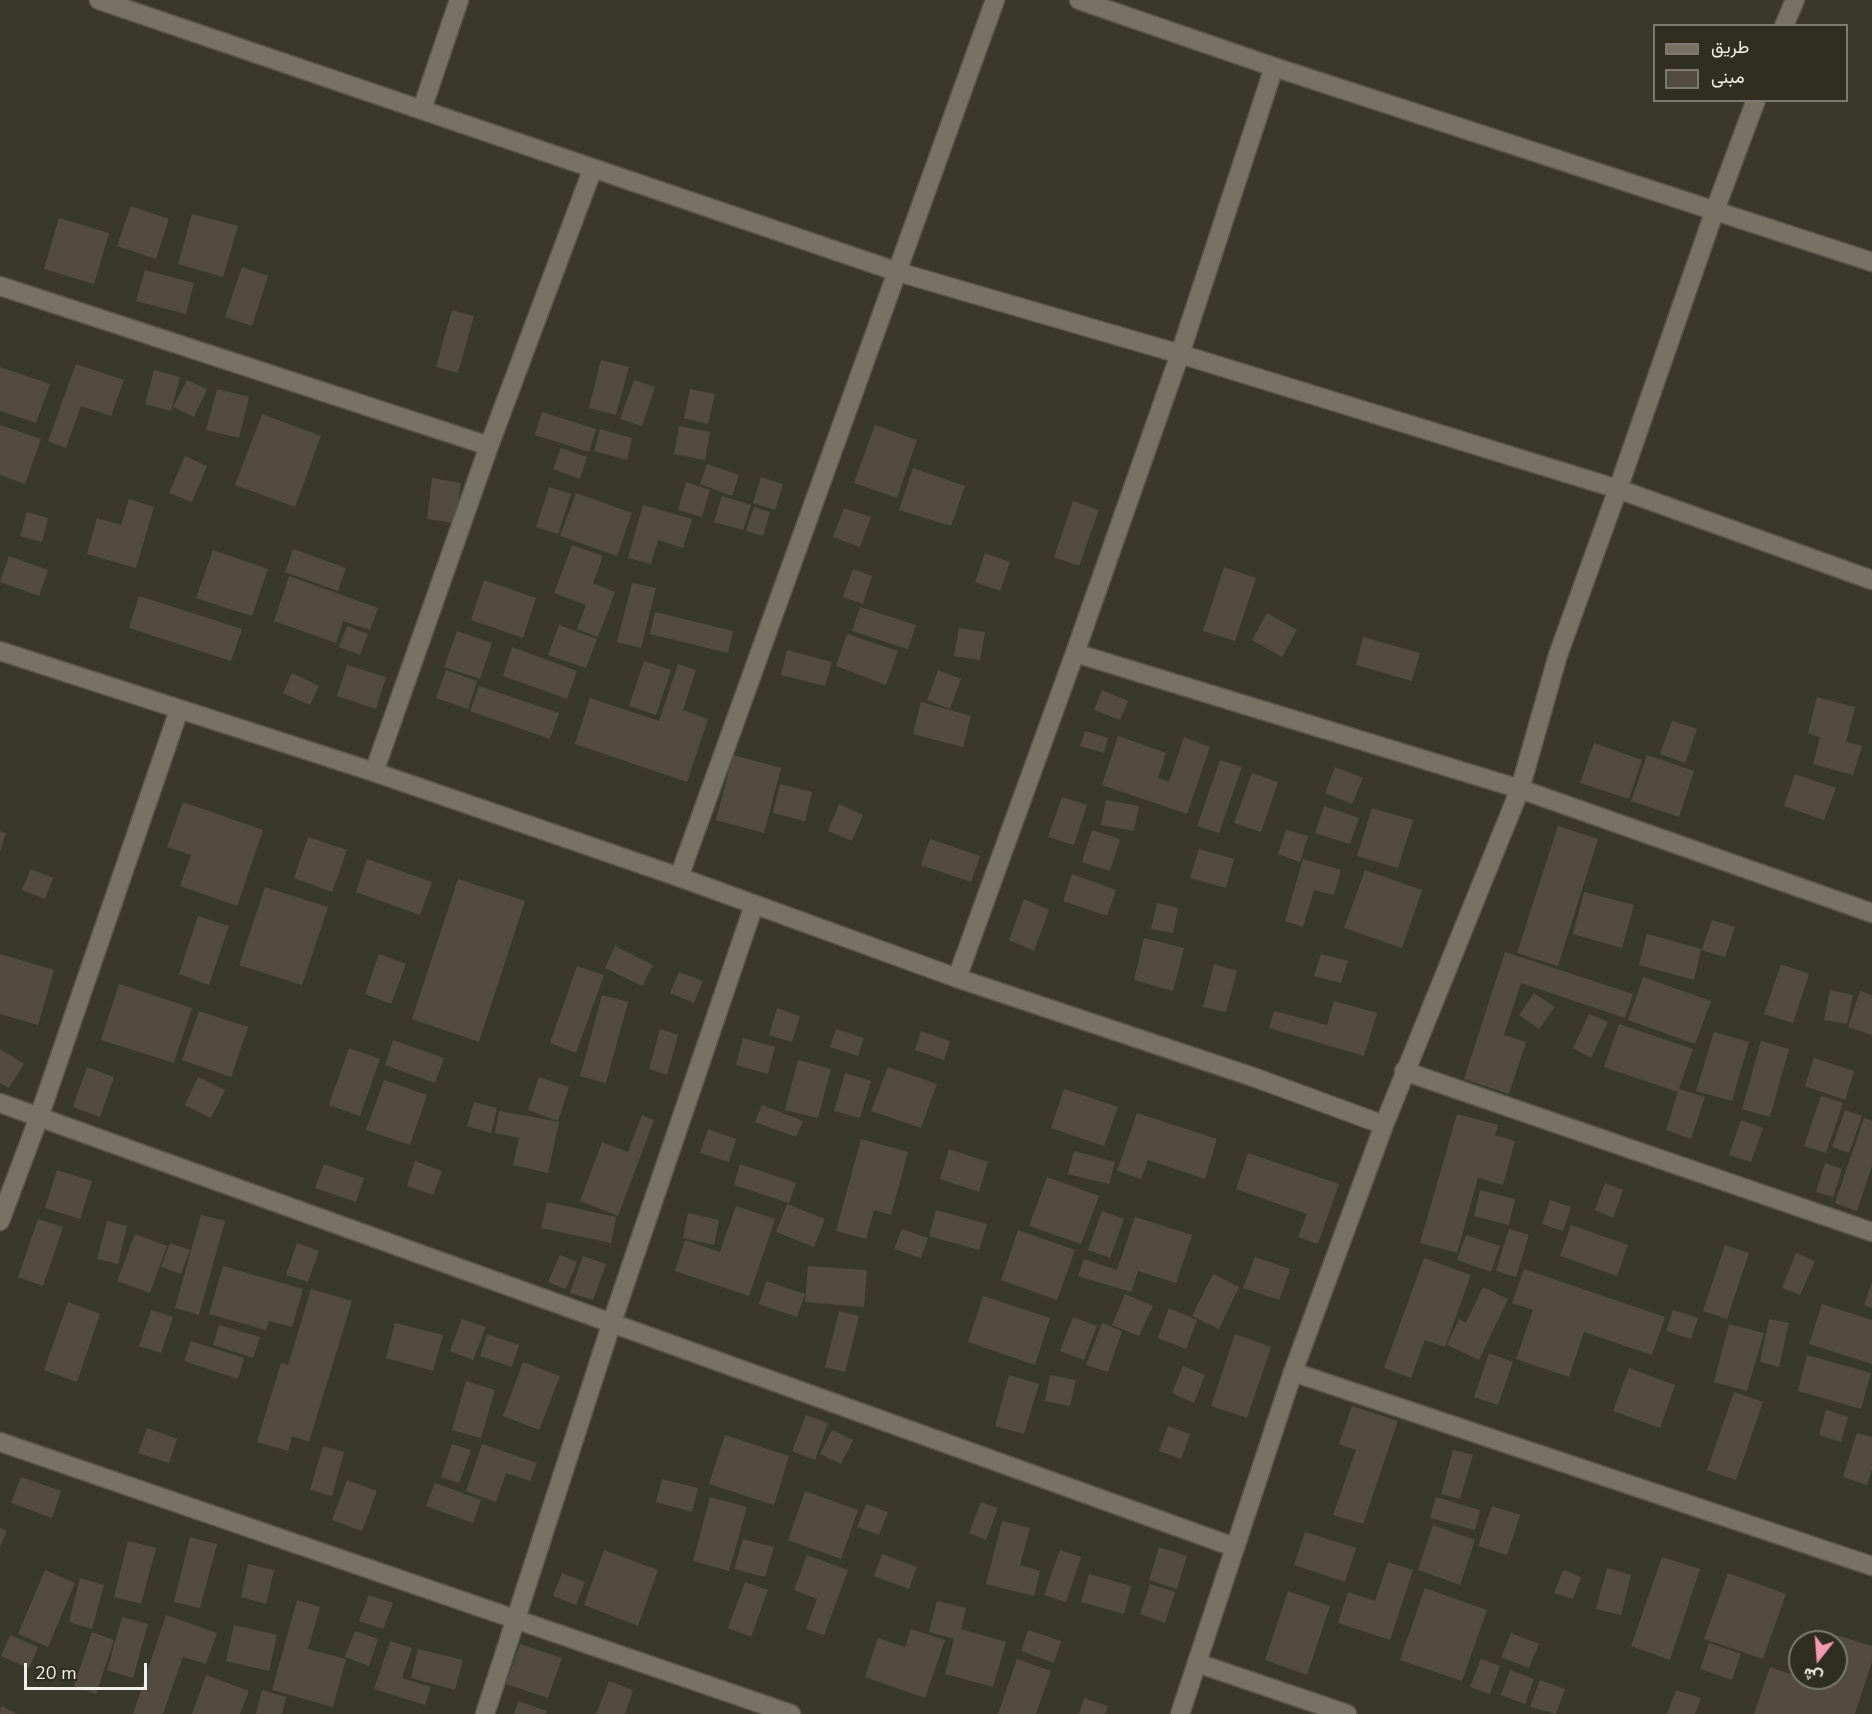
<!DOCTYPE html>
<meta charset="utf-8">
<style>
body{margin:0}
#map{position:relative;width:1872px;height:1714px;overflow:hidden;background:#3a382b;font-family:"Nunito Sans",Vazirmatn,sans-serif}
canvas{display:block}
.legend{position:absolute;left:1653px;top:24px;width:195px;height:78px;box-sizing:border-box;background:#302d21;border:2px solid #7d7b71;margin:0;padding:8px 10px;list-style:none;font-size:18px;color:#f1f0e8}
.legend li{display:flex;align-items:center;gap:12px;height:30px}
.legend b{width:30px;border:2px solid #7d7b71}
.north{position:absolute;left:1788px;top:1630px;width:60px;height:60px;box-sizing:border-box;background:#302d21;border:2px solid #7d7b71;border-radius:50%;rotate:197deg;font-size:16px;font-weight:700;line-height:24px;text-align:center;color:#f1f0e8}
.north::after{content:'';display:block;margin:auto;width:21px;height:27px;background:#f29ab0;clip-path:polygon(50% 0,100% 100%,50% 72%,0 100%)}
.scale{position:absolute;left:24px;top:1663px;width:123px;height:27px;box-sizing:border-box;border:3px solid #f1f0e8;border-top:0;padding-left:8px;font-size:18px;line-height:21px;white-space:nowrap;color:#f1f0e8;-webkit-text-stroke:4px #302d21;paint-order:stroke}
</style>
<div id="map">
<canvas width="1872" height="1714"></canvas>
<ul class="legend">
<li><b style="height:8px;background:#767365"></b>طريق</li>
<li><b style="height:16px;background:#534b40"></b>مبنى</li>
</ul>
<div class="north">ش</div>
<div class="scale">20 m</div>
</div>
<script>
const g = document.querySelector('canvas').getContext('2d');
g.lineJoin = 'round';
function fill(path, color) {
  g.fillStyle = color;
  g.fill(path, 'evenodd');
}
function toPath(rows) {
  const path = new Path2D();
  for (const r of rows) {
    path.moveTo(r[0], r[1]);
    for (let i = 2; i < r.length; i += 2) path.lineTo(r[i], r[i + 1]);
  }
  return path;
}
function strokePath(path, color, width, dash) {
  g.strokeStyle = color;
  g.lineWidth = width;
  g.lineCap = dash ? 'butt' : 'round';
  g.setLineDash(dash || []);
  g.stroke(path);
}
const building = toPath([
 [131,206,169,219,156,259,117,246],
 [192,214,238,226,223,277,178,264],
 [59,218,109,233,94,284,44,269],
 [242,267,268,276,252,326,225,317],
 [145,270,194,283,186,314,136,301],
 [452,310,474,316,458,373,436,367],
 [601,360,629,367,616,415,589,408],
 [76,364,124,380,111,416,81,406,66,448,48,441],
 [0,367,50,384,36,423,0,411],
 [154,370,180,377,171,411,145,404],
 [187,380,207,389,194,417,173,407],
 [634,380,655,387,642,426,620,419],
 [217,389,249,397,239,438,206,430],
 [690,389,715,394,708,424,684,418],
 [542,412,596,429,589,452,535,435],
 [262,414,321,436,295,507,235,485],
 [0,425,41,439,25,484,0,475],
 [875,425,917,440,897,498,854,483],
 [679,426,710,432,705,460,674,454],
 [600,429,632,438,627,460,594,451],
 [561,448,587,457,580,479,553,469],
 [185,456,207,466,192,502,169,493],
 [707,464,739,475,732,496,700,484],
 [913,468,965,486,951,526,899,510],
 [761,477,783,484,775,510,753,503],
 [432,478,461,483,455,523,427,519],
 [686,482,710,490,702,517,678,510],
 [549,487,571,494,558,534,536,527],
 [576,493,632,513,617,556,560,536],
 [722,496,751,505,743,530,714,522],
 [129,499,154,507,136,568,87,554,97,518,121,525],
 [1073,501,1099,510,1079,566,1054,557],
 [643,505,692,519,683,548,658,540,651,564,628,558],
 [754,507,770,512,763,536,746,531],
 [844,508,871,517,860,547,833,537],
 [27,512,48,518,42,542,20,536],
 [572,545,603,556,593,583,615,592,598,637,577,629,586,605,554,593],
 [293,549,346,568,338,591,285,572],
 [213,550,268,569,252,616,196,598],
 [985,553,1010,562,1000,591,975,582],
 [9,556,48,570,39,596,0,582],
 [1224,567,1256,578,1235,641,1203,631],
 [853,569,872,576,863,604,843,597],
 [289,576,378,608,370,630,343,621,336,643,274,621],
 [484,580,536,598,523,638,471,620],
 [632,583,656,588,641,648,617,642],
 [139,596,242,629,231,661,129,628],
 [860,607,916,625,908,649,852,631],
 [655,612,733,631,728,653,650,634],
 [1267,613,1297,630,1282,657,1252,640],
 [559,625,597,639,586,668,548,655],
 [347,626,368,634,360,655,339,647],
 [959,628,985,632,980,660,954,656],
 [457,631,492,643,480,679,444,667],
 [847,634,898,651,886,685,836,666],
 [1363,637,1420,653,1412,681,1356,665],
 [512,647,577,671,567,699,503,676],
 [787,650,832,662,825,686,781,675],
 [644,661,671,670,656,715,629,706],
 [678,664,696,670,683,710,708,719,687,782,575,744,590,698,659,721],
 [347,665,386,677,376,709,337,696],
 [446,670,477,681,468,709,436,698],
 [938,670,961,679,950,709,927,700],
 [292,673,319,686,310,705,283,693],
 [479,686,559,713,550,739,470,711],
 [1102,690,1128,701,1120,720,1094,710],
 [1817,697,1855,707,1846,742,1862,746,1853,775,1813,764,1820,737,1808,733],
 [921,702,971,716,963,747,913,734],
 [1672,721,1697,729,1685,763,1660,754],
 [1085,731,1108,738,1104,753,1080,746],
 [1118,736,1166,753,1158,778,1169,782,1184,737,1210,747,1187,814,1102,785],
 [1594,743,1642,760,1629,799,1580,783],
 [733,755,781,768,764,833,716,820],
 [1647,755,1694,771,1679,817,1631,801],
 [1220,760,1242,767,1219,833,1197,826],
 [1335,767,1363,778,1352,804,1325,793],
 [1252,773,1278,782,1261,832,1234,823],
 [1795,774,1836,788,1824,820,1784,806],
 [780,784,812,792,805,821,773,813],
 [1062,797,1087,805,1074,845,1048,837],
 [1106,800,1139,806,1134,831,1101,825],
 [183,802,263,830,237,906,180,886,191,855,167,847],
 [839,804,863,815,852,841,828,831],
 [1324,806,1359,818,1350,844,1315,833],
 [1372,808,1413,820,1398,868,1357,856],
 [1558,826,1598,839,1558,966,1517,953],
 [1092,830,1120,839,1110,871,1082,862],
 [1286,830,1308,836,1300,862,1278,854],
 [0,831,6,833,0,851],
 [308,837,347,850,332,892,294,878],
 [930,839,980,856,971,882,921,865],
 [1199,849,1234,859,1226,888,1190,878],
 [367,859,432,882,420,915,356,892],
 [1303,859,1341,870,1334,895,1314,890,1303,927,1285,921],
 [31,869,53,878,45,899,22,890],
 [1365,870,1422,890,1402,948,1344,928],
 [1072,874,1116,890,1107,916,1063,901],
 [458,879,525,901,479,1042,412,1019],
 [265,887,328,907,302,985,239,965],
 [1584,892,1634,905,1622,948,1573,934],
 [1024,899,1049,910,1034,951,1009,940],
 [1157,903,1178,908,1173,933,1151,929],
 [198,916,229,926,209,985,179,974],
 [1712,920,1735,927,1725,957,1701,950,1694,980,1639,965,1647,934,1702,949],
 [1144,938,1184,948,1173,991,1134,980],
 [615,946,653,965,642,986,605,968],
 [1505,952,1633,994,1625,1018,1521,983,1504,1035,1526,1042,1509,1094,1464,1079],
 [0,954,54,970,38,1025,0,1014],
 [379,954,406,964,391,1004,365,994],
 [1321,954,1348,961,1341,983,1314,976],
 [1214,964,1237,971,1226,1012,1203,1007],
 [1781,964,1809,974,1793,1023,1764,1014],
 [577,966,604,975,576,1053,550,1043],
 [679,972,703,981,694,1003,670,993],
 [1643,977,1711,1001,1695,1044,1628,1020],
 [119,984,192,1008,174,1063,101,1040],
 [1830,990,1853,995,1847,1024,1824,1020],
 [1860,991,1872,995,1872,1035,1848,1027],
 [1534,993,1555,1007,1539,1029,1519,1015],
 [602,995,628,1002,606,1083,580,1076],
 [1334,1001,1377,1013,1364,1056,1269,1028,1274,1011,1327,1025],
 [777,1008,800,1016,792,1042,769,1035],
 [199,1011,248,1027,231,1077,182,1060],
 [1589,1014,1608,1022,1591,1058,1573,1048],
 [1619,1024,1693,1049,1679,1089,1705,1097,1691,1139,1666,1130,1678,1092,1604,1067],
 [660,1029,678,1035,667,1075,649,1069],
 [836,1029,864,1038,858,1056,830,1047],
 [921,1031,950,1041,944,1060,915,1050],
 [1714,1032,1749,1042,1732,1101,1696,1091],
 [743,1038,775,1047,768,1074,736,1065],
 [393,1040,444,1058,435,1083,385,1065],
 [1761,1041,1789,1049,1770,1117,1742,1109],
 [349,1048,380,1059,360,1116,329,1105],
 [0,1049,24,1064,9,1088,0,1083],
 [1814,1058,1854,1071,1845,1100,1805,1086],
 [798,1060,831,1069,818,1118,785,1110],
 [87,1067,114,1077,100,1117,73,1107],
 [888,1067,937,1084,921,1128,871,1111],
 [845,1073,871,1081,860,1118,834,1111],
 [198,1077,225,1090,211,1118,185,1105],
 [539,1077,569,1087,558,1121,528,1110],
 [384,1080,427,1095,410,1145,366,1130],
 [1064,1089,1118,1107,1104,1146,1051,1128],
 [1821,1096,1843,1103,1826,1153,1804,1146],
 [474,1102,497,1108,491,1133,467,1126],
 [762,1105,803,1121,796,1137,755,1122],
 [1845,1110,1862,1116,1849,1153,1832,1147],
 [499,1111,559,1122,548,1173,513,1165,519,1138,495,1133],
 [1137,1113,1217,1139,1205,1179,1148,1160,1141,1179,1117,1171],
 [1457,1114,1498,1125,1495,1135,1515,1141,1503,1185,1478,1178,1457,1253,1420,1243],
 [642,1115,654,1120,618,1216,580,1201,602,1142,628,1152],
 [1864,1118,1872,1121,1872,1166,1857,1211,1835,1203],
 [1741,1120,1763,1128,1751,1162,1729,1155],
 [708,1129,736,1139,729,1162,700,1153],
 [861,1139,908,1152,891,1215,874,1210,866,1239,836,1231],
 [949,1149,988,1162,979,1192,940,1179],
 [1074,1151,1115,1162,1109,1184,1068,1174],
 [1248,1153,1339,1184,1318,1244,1298,1237,1307,1214,1236,1189],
 [415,1161,442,1171,433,1195,407,1186],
 [1825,1163,1842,1169,1833,1197,1816,1192],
 [324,1164,364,1178,356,1202,315,1188],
 [740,1164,796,1183,789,1203,734,1185],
 [57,1170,92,1181,80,1219,45,1208],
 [1047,1177,1099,1196,1081,1244,1029,1226],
 [1605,1183,1623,1190,1613,1218,1595,1210],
 [1480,1190,1515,1199,1509,1225,1474,1216],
 [1550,1200,1571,1207,1563,1231,1542,1224],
 [547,1202,616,1217,611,1243,541,1228],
 [787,1204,825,1219,814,1247,776,1232],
 [736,1206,775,1219,749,1296,675,1271,685,1240,720,1252],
 [936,1210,987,1224,979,1250,929,1236],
 [1102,1211,1124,1219,1110,1258,1088,1250],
 [688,1213,719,1220,714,1245,683,1238],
 [201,1215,225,1221,199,1315,175,1308],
 [1135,1217,1192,1235,1176,1283,1138,1271,1131,1292,1078,1276,1084,1259,1117,1270],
 [38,1219,63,1227,43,1286,18,1277],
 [107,1221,127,1226,118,1264,97,1259],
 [1571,1225,1628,1245,1617,1276,1560,1256],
 [902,1229,928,1238,921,1258,894,1249],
 [1509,1229,1529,1235,1516,1277,1496,1271],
 [1018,1230,1075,1250,1057,1300,1001,1280],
 [135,1234,167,1246,150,1293,117,1281],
 [1466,1235,1500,1246,1491,1272,1457,1260],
 [170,1243,190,1250,181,1274,161,1267],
 [297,1243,319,1251,308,1282,286,1275],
 [1725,1245,1749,1253,1727,1319,1703,1311],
 [1796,1253,1815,1261,1800,1295,1782,1288],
 [560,1255,577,1262,566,1289,548,1282],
 [583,1256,606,1264,593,1300,570,1293],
 [1255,1257,1290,1269,1279,1300,1243,1288],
 [1424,1258,1471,1275,1445,1347,1425,1340,1411,1378,1384,1368],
 [223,1266,303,1289,292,1327,269,1321,266,1330,209,1314],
 [808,1266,867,1270,864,1307,805,1302],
 [1524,1269,1665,1317,1652,1355,1584,1332,1569,1377,1516,1359,1533,1310,1512,1303],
 [1213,1274,1239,1287,1219,1329,1192,1316],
 [766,1281,805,1294,797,1317,759,1304],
 [1872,1282,1872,1308,1864,1305],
 [1483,1287,1508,1299,1479,1360,1447,1345,1459,1319,1466,1323],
 [311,1289,352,1301,309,1442,292,1436,288,1451,257,1442,281,1363,288,1365],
 [1125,1294,1153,1306,1139,1336,1112,1325],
 [983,1296,1050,1318,1035,1365,968,1342],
 [68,1302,100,1314,77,1382,44,1370],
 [1822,1304,1872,1320,1872,1364,1809,1344],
 [1169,1308,1197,1320,1186,1349,1158,1338],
 [151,1310,173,1317,161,1353,139,1346],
 [1673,1310,1698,1318,1691,1339,1666,1331],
 [839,1311,859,1316,845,1372,825,1367],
 [1073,1317,1097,1326,1084,1360,1060,1351],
 [462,1319,486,1327,473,1360,450,1351],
 [1769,1319,1789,1323,1779,1367,1760,1362],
 [395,1323,443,1335,433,1371,386,1358],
 [1102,1323,1122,1331,1108,1372,1086,1365],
 [1729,1324,1764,1333,1747,1391,1714,1382],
 [219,1325,260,1337,253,1358,213,1345],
 [487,1334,519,1345,512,1367,480,1356],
 [1235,1334,1271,1347,1247,1418,1211,1406],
 [191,1341,244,1358,238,1379,184,1361],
 [1489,1353,1513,1362,1498,1405,1474,1397],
 [1807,1355,1871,1373,1861,1409,1798,1391],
 [523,1362,560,1376,539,1430,503,1416],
 [1183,1366,1205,1375,1194,1403,1172,1393],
 [1629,1368,1675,1385,1660,1428,1613,1411],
 [1009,1375,1039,1384,1024,1434,995,1426],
 [1050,1375,1076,1380,1070,1406,1045,1401],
 [466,1381,495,1390,481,1438,452,1430],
 [1734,1392,1763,1402,1736,1480,1707,1470],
 [1352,1406,1398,1421,1363,1524,1333,1515,1356,1450,1339,1444],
 [1826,1410,1848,1417,1841,1442,1819,1435],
 [806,1415,828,1423,815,1460,792,1451],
 [1168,1426,1190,1434,1181,1459,1159,1451],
 [147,1428,177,1439,169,1463,138,1453],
 [832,1430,853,1440,841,1464,820,1454],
 [1857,1433,1872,1437,1872,1469,1867,1485,1843,1477],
 [725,1435,789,1456,774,1505,709,1484],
 [452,1444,471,1450,459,1483,441,1477],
 [482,1444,537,1463,530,1481,506,1473,496,1502,466,1491],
 [323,1446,344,1452,332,1496,310,1490],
 [1453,1450,1473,1455,1460,1499,1441,1494],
 [21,1477,61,1491,52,1518,11,1503],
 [662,1479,698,1488,692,1512,656,1502],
 [347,1480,377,1491,362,1531,332,1520],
 [435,1483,481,1500,473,1523,426,1506],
 [805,1491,858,1510,841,1559,788,1540],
 [710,1497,747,1507,729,1571,693,1561],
 [1436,1497,1480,1510,1475,1530,1430,1518],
 [981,1502,998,1508,986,1540,969,1533],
 [866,1504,888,1512,879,1535,857,1527],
 [1492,1506,1520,1515,1507,1555,1478,1546],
 [1002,1521,1030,1528,1020,1565,1040,1571,1034,1596,986,1584],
 [1433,1525,1475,1540,1460,1585,1418,1570],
 [0,1528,7,1531,0,1547],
 [1305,1532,1356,1548,1345,1582,1294,1565],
 [190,1537,217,1544,200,1608,174,1602],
 [743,1539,774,1547,765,1577,734,1569],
 [128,1541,156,1548,141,1604,114,1597],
 [1159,1547,1187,1556,1177,1589,1149,1580],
 [604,1550,658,1570,638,1626,584,1605],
 [1060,1550,1081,1557,1066,1602,1044,1595],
 [882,1554,917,1567,909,1589,874,1576],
 [807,1555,848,1570,824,1635,806,1629,817,1599,794,1590],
 [1662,1557,1700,1569,1670,1660,1631,1646],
 [1388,1562,1413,1570,1390,1640,1338,1623,1348,1592,1375,1601],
 [248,1564,274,1570,266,1604,241,1597],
 [1607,1568,1631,1575,1621,1615,1596,1609],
 [45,1570,75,1583,48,1647,18,1634],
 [1563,1570,1581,1577,1573,1599,1554,1593],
 [562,1573,585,1582,576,1605,553,1596],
 [1728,1573,1786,1594,1763,1659,1704,1639],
 [1089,1574,1131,1586,1124,1614,1081,1602],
 [80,1578,104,1585,92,1629,69,1622],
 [745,1582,768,1590,751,1637,728,1628],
 [1150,1584,1175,1592,1165,1623,1140,1614],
 [1425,1588,1487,1610,1462,1681,1400,1660],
 [1288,1591,1330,1606,1307,1675,1265,1660],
 [369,1595,393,1603,383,1629,359,1621],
 [297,1600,320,1607,308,1649,346,1659,333,1707,272,1690],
 [937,1601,966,1608,961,1629,1006,1642,993,1687,945,1674,954,1639,929,1632],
 [166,1615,217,1633,206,1664,183,1657,163,1714,133,1714],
 [122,1617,148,1624,133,1678,107,1670],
 [234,1625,277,1635,269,1671,226,1661],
 [911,1629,945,1640,925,1698,865,1677,878,1638,905,1647],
 [1028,1630,1061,1641,1054,1663,1021,1651],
 [355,1631,378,1639,369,1666,345,1657],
 [92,1632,114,1640,96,1694,74,1686],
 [1511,1633,1539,1644,1529,1668,1501,1657],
 [1829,1633,1872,1646,1872,1662,1855,1714,1754,1714,1770,1667,1813,1682,1814,1678,1836,1678,1836,1642,1826,1642],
 [10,1635,38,1647,29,1668,1,1656],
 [390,1641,412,1648,402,1678,431,1687,425,1705,374,1689],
 [1709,1643,1741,1654,1732,1680,1700,1669],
 [520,1644,562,1658,548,1698,506,1684],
 [418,1649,463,1660,455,1690,411,1678],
 [1017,1659,1051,1671,1036,1714,998,1714],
 [1481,1659,1500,1666,1490,1694,1470,1687],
 [1510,1670,1534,1679,1525,1704,1501,1695],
 [206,1675,249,1691,240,1714,192,1714],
 [1540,1680,1565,1689,1556,1714,1530,1707],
 [609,1681,633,1690,625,1714,596,1714],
 [262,1690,286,1697,282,1714,256,1714],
 [1676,1690,1701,1698,1695,1714,1667,1714],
 [1084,1698,1108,1706,1105,1714,1079,1714],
 [518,1701,547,1711,546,1714,514,1714],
 [1,1706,17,1714,0,1714]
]);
const minor = toPath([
 [99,0,898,272,1180,354,1618,489,1872,580],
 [1079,0,1274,67,1872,262],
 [422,109,459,0],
 [0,286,489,446],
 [1075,653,1520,789,1872,913],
 [374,772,489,446,593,168],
 [679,877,995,0],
 [957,978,1075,653,1180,354,1274,67],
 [1404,1071,1872,1232],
 [0,1103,1234,1547],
 [0,1221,39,1117,179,710],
 [1293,1372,1872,1566],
 [0,1442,791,1714],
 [1197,1663,1347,1714],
 [485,1714,612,1322,754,905]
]);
const tertiary = toPath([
 [1784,26,1795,0],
 [0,651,374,772,679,877,957,978,1256,1078,1384,1125,1520,789,1558,655,1618,489,1715,210,1756,100],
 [1180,1714,1293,1372,1384,1125]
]);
fill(building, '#534b40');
strokePath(minor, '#58554a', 21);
strokePath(tertiary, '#58554a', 21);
strokePath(minor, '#767365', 18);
strokePath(tertiary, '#767365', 18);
</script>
